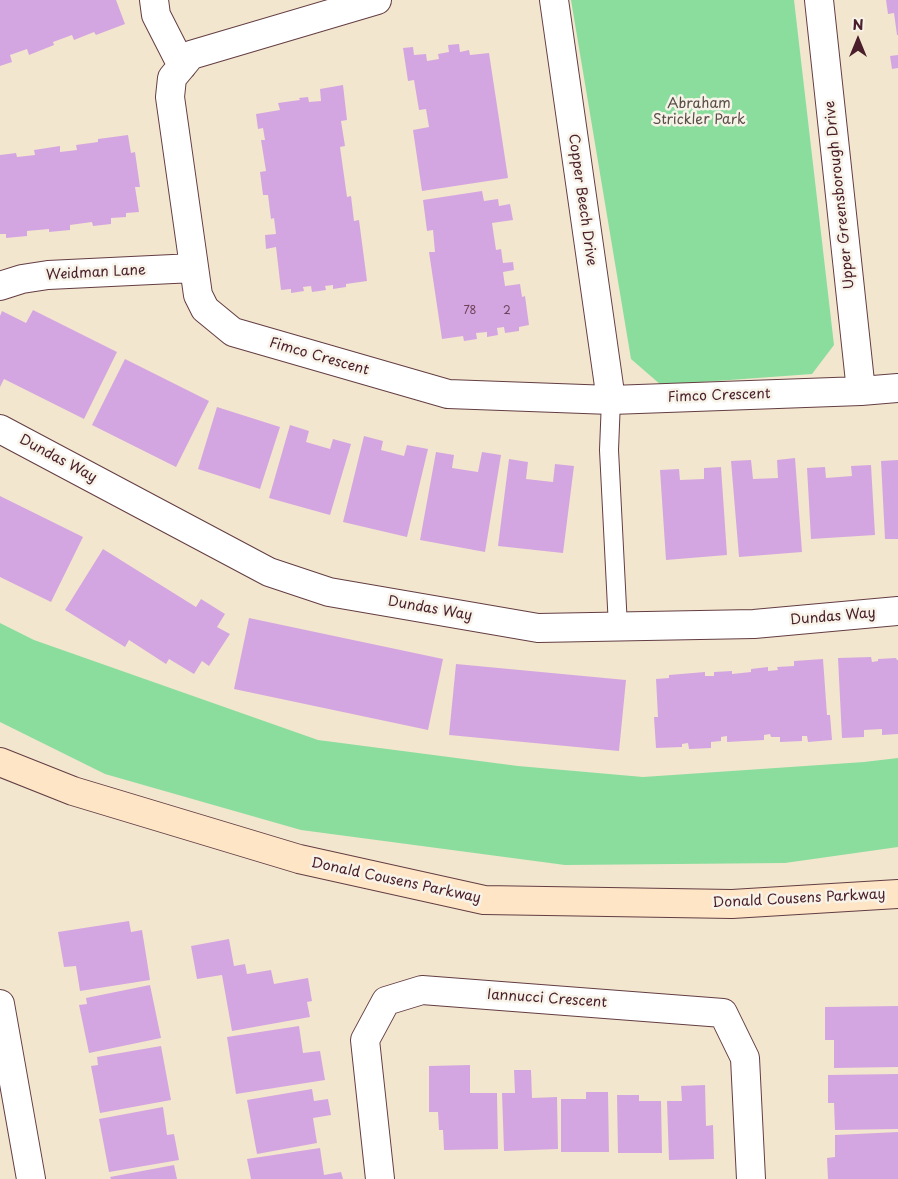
<!DOCTYPE html>
<style>
body{margin:0}
#map{position:relative;width:898px;height:1179px;overflow:hidden;background:#f3e6ce;font-family:"Playpen Sans",sans-serif}
canvas{display:block}
.north{position:absolute;left:833px;top:15px;width:50px;height:50px;-webkit-text-stroke:4px #f7f3e8;paint-order:stroke;rotate:0deg;font-size:14px;font-weight:700;line-height:20px;text-align:center;color:#4a1f2b}
.north::after{content:'';display:block;margin:auto;width:18px;height:22px;background:#4a1f2b;clip-path:polygon(50% 0,100% 100%,50% 72%,0 100%)}
</style>
<div id="map">
<canvas width="898" height="1179"></canvas>
<div class="north">N</div>
</div>
<script>
const g = document.querySelector('canvas').getContext('2d');
g.lineJoin = 'round';
function fill(path, color) {
  g.fillStyle = color;
  g.fill(path, 'evenodd');
}
function toPath(rows) {
  const path = new Path2D();
  for (const r of rows) {
    path.moveTo(r[0], r[1]);
    for (let i = 2; i < r.length; i += 2) path.lineTo(r[i], r[i + 1]);
  }
  return path;
}
function strokePath(path, color, width, dash) {
  g.strokeStyle = color;
  g.lineWidth = width;
  g.lineCap = dash ? 'butt' : 'round';
  g.setLineDash(dash || []);
  g.stroke(path);
}
function write(font, color, halo, rows, align = 'center') {
  g.font = font + ' "Playpen Sans",sans-serif';
  g.lineWidth = 5;
  g.setLineDash([]);
  g.textBaseline = 'middle';
  g.strokeStyle = halo;
  g.fillStyle = color;
  for (const [text, x, y, turn = 0] of rows) {
    g.save();
    g.translate(x, y);
    g.rotate((+turn || 0) * Math.PI / 180);
    g.textAlign = isNaN(turn) ? turn : align;
    if (halo) g.strokeText(text, 0, 0);
    g.fillText(text, 0, 0);
    g.restore();
  }
}
const green = toPath([
 [571,0,794,0,834,345,812,374,661,385,631,359],
 [0,623,34,640,318,740,518,766,643,777,864,762,898,758,898,847,785,863,565,865,301,830,105,774,0,722]
]);
const building = toPath([
 [0,0,116,0,125,24,96,35,94,32,74,40,72,35,53,42,54,45,29,55,27,49,10,55,12,62,0,66],
 [886,0,898,0,898,35,897,35,894,13,888,14],
 [459,44,460,52,469,50,470,55,489,53,508,178,422,191,413,130,429,127,426,109,419,110,414,80,408,81,403,48,413,47,414,55,426,54,427,61,439,59,438,54,449,52,448,45],
 [898,55,898,68,892,69,890,56],
 [343,85,347,120,341,121,345,146,340,147,347,197,351,196,354,221,359,220,367,281,346,284,346,287,333,289,333,285,325,286,326,290,312,292,311,286,303,287,304,291,291,293,291,289,281,290,276,247,266,249,265,235,276,234,274,218,271,219,268,195,263,195,260,172,266,171,261,140,265,140,263,128,258,129,256,114,280,110,278,103,300,100,299,98,308,97,309,102,321,101,320,89],
 [128,135,131,153,135,152,140,187,135,187,139,212,126,213,126,217,111,218,111,224,93,226,92,222,70,225,70,230,49,232,49,229,27,231,27,236,6,238,6,234,0,234,0,155,16,153,17,157,35,155,34,150,60,146,60,152,77,150,76,145,98,142,98,139],
 [482,191,484,201,498,199,499,206,510,204,513,220,492,223,496,250,501,249,503,263,513,262,514,270,503,272,505,286,520,284,522,297,525,296,529,325,519,327,519,331,505,333,504,327,497,328,498,335,487,337,487,332,476,333,477,339,464,341,463,336,442,339,429,252,435,252,433,230,427,231,423,200],
 [33,310,117,352,84,419,4,379,0,387,0,316,2,311,26,323],
 [125,359,209,401,176,467,92,425],
 [217,407,280,427,260,489,198,469],
 [290,425,309,431,306,442,330,449,333,439,351,444,330,515,269,498],
 [364,436,383,441,381,450,404,456,407,445,428,449,407,537,343,522],
 [436,452,454,455,452,468,478,472,482,452,501,455,485,552,420,540],
 [795,458,802,552,739,557,731,461,751,460,753,479,778,478,777,460],
 [509,459,528,462,526,479,553,482,555,464,574,466,563,553,498,546],
 [898,460,898,539,885,539,881,461],
 [871,465,875,535,811,539,807,468,825,467,826,478,852,476,851,466],
 [721,467,727,555,666,560,660,470,679,469,680,480,704,479,704,468],
 [0,496,83,537,51,602,0,577],
 [103,549,196,607,201,599,225,614,217,627,230,634,209,666,202,661,194,674,169,659,166,664,129,640,125,647,65,610],
 [249,618,443,659,428,730,234,689],
 [871,657,872,662,878,661,878,659,896,658,897,660,898,660,898,734,882,735,882,729,864,730,864,737,842,738,838,658],
 [823,659,827,715,830,715,832,740,808,742,807,736,802,736,802,741,780,742,780,737,771,737,770,734,764,735,764,740,727,742,727,736,721,737,721,741,711,742,711,748,689,749,688,743,682,744,682,747,656,748,654,717,658,717,656,679,669,678,669,675,705,672,705,676,714,676,714,672,732,671,732,674,751,672,751,669,768,667,768,671,778,670,777,667,794,666,794,661],
 [456,664,626,680,619,751,449,735],
 [129,921,131,932,142,930,150,980,80,991,76,966,64,967,58,932],
 [229,939,234,966,245,964,247,974,271,970,274,984,308,978,312,1001,307,1002,310,1017,232,1031,222,975,197,979,191,946],
 [150,985,161,1038,89,1053,79,1005,87,1004,86,998],
 [898,1006,898,1067,834,1068,834,1040,825,1040,825,1007],
 [299,1026,303,1053,320,1051,325,1080,236,1094,227,1037],
 [161,1046,171,1100,100,1113,91,1066,98,1065,97,1057],
 [470,1065,470,1093,497,1093,498,1149,444,1150,443,1130,439,1130,438,1112,429,1112,429,1066],
 [514,1070,531,1070,532,1098,557,1097,558,1149,504,1151,502,1093,515,1093],
 [898,1074,898,1129,835,1130,834,1103,828,1103,828,1075],
 [705,1085,706,1126,713,1125,714,1159,669,1160,667,1101,682,1101,681,1086],
 [312,1089,314,1101,328,1099,331,1115,313,1118,317,1143,257,1154,247,1100],
 [586,1092,608,1092,609,1152,561,1152,561,1099,586,1099],
 [617,1095,639,1095,639,1101,661,1101,662,1153,618,1153],
 [163,1107,167,1135,174,1134,179,1160,109,1172,99,1119],
 [898,1132,898,1179,828,1179,827,1158,835,1157,835,1135],
 [320,1148,324,1175,341,1172,343,1179,251,1179,247,1159],
 [174,1165,177,1179,111,1179,110,1177]
]);
const service = toPath([
 [611,400,609,450,618,627]
]);
const minor = toPath([
 [154,0,156,15,182,66],
 [377,0,191,55,172,78,170,97,198,295,205,309,233,332,448,394,611,400,861,391,898,388],
 [554,0,611,400],
 [819,0,861,391],
 [0,286,22,279,48,275,194,268],
 [0,429,269,572,329,592,538,628,754,624,898,611],
 [0,1004,31,1179],
 [380,1179,365,1040,386,1001,422,990,723,1013,745,1058,751,1179]
]);
const secondary = toPath([
 [0,762,73,791,299,859,484,900,732,904,898,894]
]);
const numberNames = [
 ["78",470,311],
 ["2",507,311]
];
const parkNames = [
 ["Abraham",699,104],
 ["Strickler Park",699,120]
];
const streetNames = [
 ["Upper Greensborough Drive",840,195,-96],
 ["Copper Beech Drive",582,200,82],
 ["Weidman Lane",96,273,-3],
 ["Fimco Crescent",319,357,16],
 ["Fimco Crescent",719,396,-2],
 ["Dundas Way",58,459,28],
 ["Dundas Way",430,609,10],
 ["Dundas Way",833,617,-5],
 ["Donald Cousens Parkway",396,881,12],
 ["Donald Cousens Parkway",799,899,-3],
 ["Iannucci Crescent",547,999,4]
];
fill(green, '#8bdd9e');
fill(building, '#d4a6e1');
strokePath(service, '#633d43', 20);
strokePath(minor, '#633d43', 30);
strokePath(secondary, '#633d43', 30);
strokePath(service, '#fff', 18);
strokePath(minor, '#fff', 28);
strokePath(secondary, '#fde5c5', 28);
write('11px', '#6c4158', null, numberNames);
write('14px', '#5a4e48', '#f7f3e8', parkNames);
write('14px', '#4a1f2b', '#f7f3e8', streetNames);
</script>
